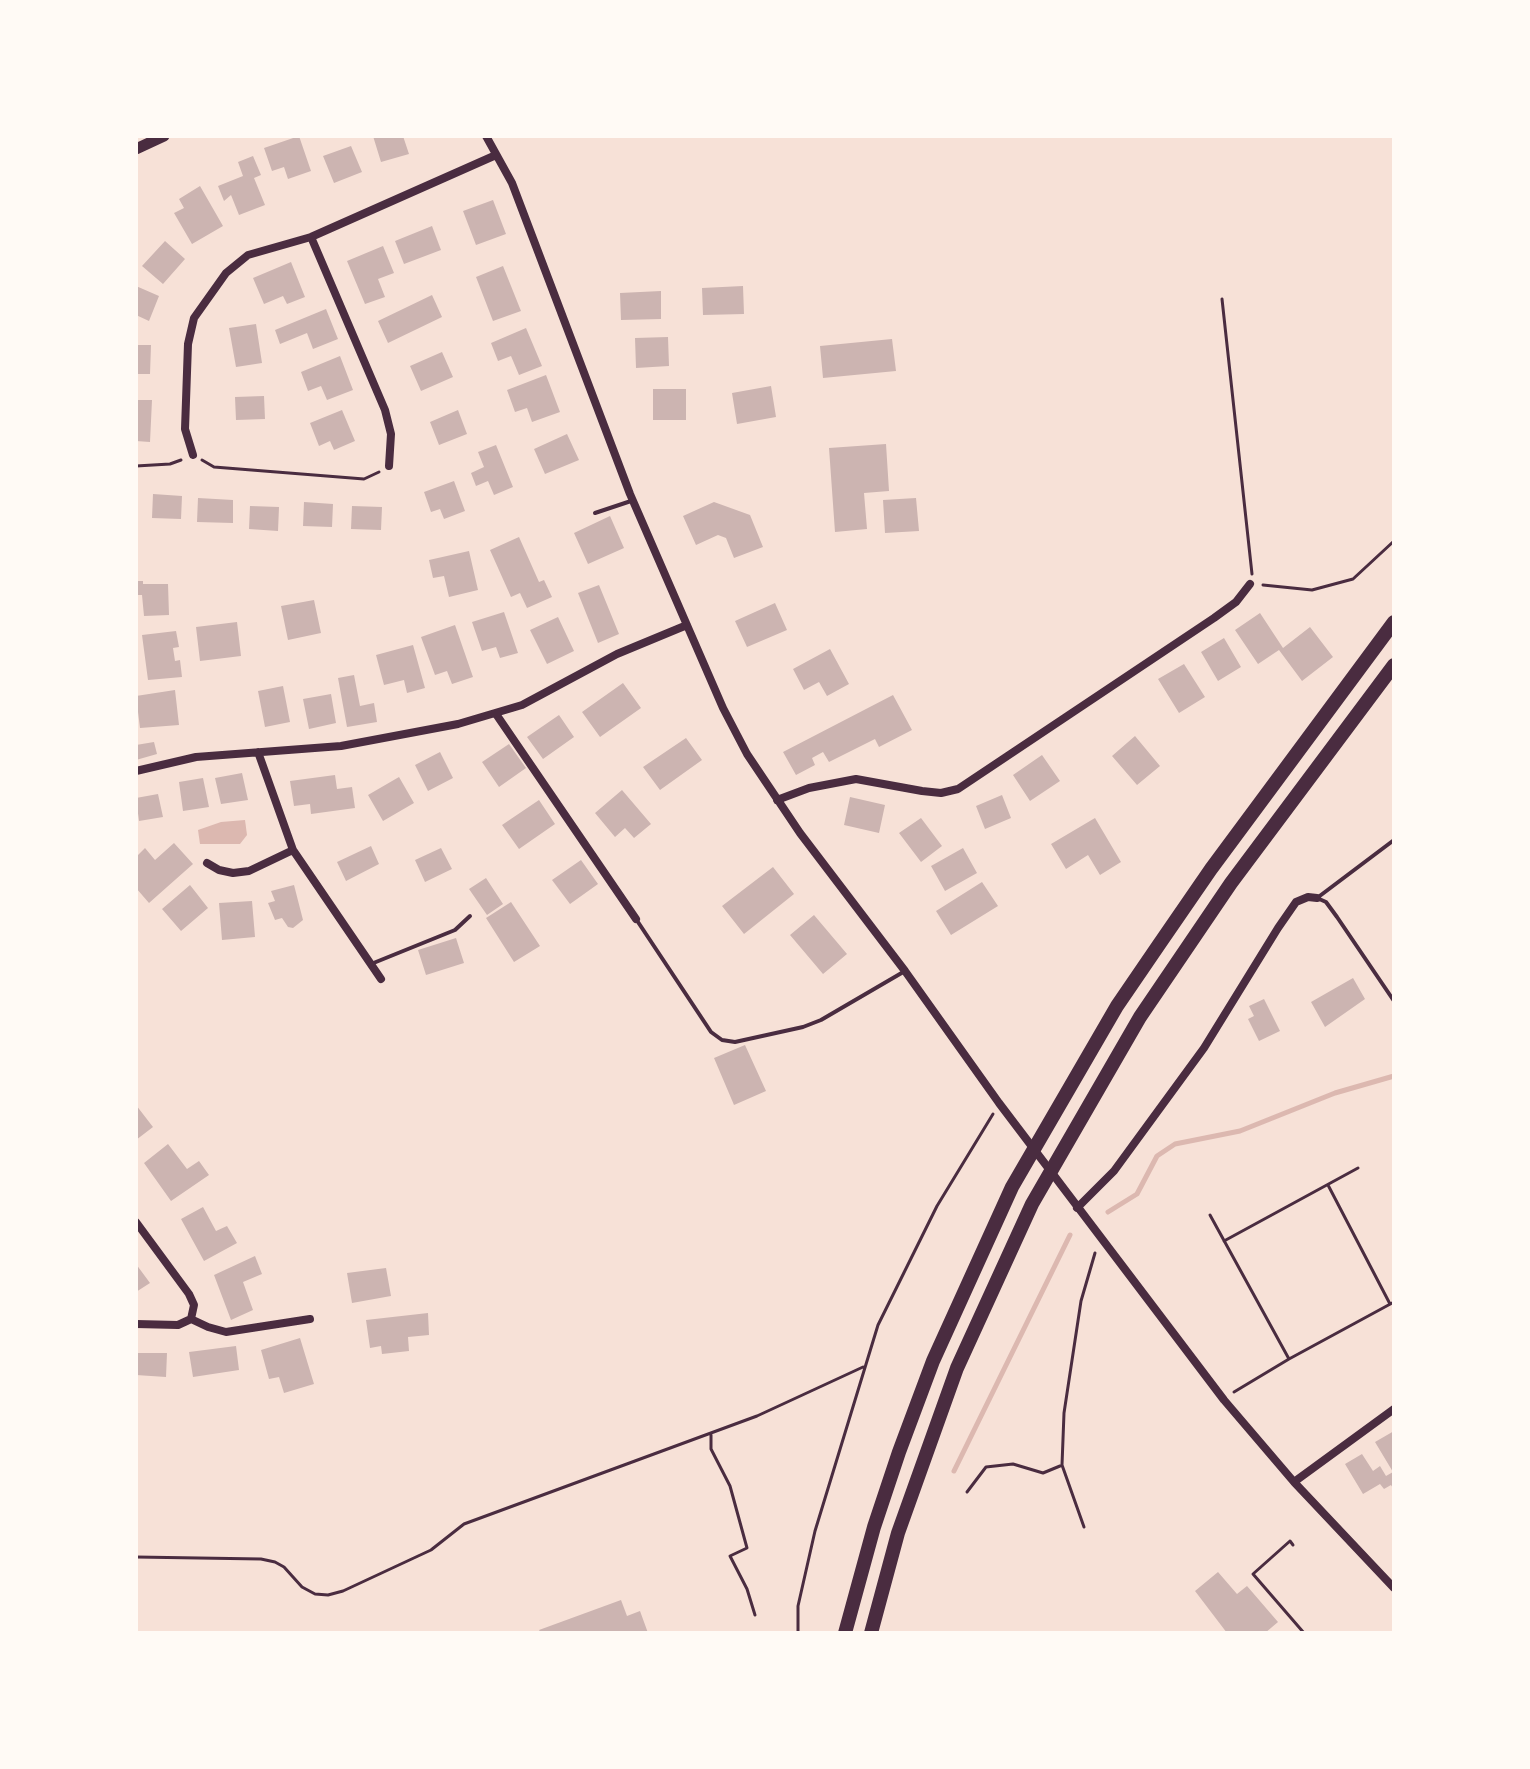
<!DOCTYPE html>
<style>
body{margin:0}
#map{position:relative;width:1530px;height:1769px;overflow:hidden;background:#f7e1d7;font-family:"Space Grotesk",sans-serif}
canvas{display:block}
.frame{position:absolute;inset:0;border:138px solid #fffaf5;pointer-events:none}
</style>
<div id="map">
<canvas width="1530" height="1769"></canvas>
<div class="frame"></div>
</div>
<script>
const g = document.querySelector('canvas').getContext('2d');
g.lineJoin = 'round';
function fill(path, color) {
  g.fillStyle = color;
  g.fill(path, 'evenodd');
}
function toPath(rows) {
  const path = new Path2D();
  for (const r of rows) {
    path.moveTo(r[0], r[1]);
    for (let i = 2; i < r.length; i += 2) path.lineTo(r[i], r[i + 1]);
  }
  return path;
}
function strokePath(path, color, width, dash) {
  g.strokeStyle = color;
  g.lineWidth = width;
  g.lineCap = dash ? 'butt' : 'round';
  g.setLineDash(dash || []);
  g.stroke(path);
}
const water = toPath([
 [245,820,247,835,240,844,200,844,198,830,221,822]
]);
const stream = toPath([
 [1108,1212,1137,1194,1157,1156,1175,1144,1240,1131,1335,1093,1394,1076],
 [954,1471,1070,1235]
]);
const building = toPath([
 [299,136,311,171,288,179,284,167,272,171,264,148],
 [373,136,403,136,409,154,381,162],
 [351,146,362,172,334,183,323,156],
 [253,156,261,175,254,178,265,205,239,215,231,195,224,201,218,186,243,176,238,162],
 [200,186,223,226,192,244,174,213,184,208,179,199],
 [493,200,506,234,476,245,463,211],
 [432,226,441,250,404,264,395,241],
 [165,241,185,259,163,284,142,266],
 [383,246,394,273,378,279,385,297,365,304,347,261],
 [291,262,305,297,287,304,283,296,264,304,253,278],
 [503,266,521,311,493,321,476,277],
 [136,286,159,296,149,321,136,315],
 [743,286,744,314,703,315,702,288],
 [661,291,661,319,621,320,620,293],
 [432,295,442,317,388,343,378,321],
 [326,309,338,339,313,349,307,333,280,344,275,330],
 [256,324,262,363,236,367,229,328],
 [526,328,542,366,519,375,511,356,498,361,491,343],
 [668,337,669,366,636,368,635,338],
 [892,339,896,371,823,378,820,346],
 [136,345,151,345,150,374,136,374],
 [442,352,453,377,421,391,410,366],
 [340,356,353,390,327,400,321,386,308,391,301,372],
 [546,375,560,412,532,422,527,408,515,412,507,390],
 [771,386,776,417,737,424,732,393],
 [653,389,686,389,686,420,653,420],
 [264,396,265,419,236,420,235,397],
 [136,400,152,400,150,442,136,441],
 [342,410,355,441,334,450,330,441,319,446,310,423],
 [458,410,467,434,439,445,430,422],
 [567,434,579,460,545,474,534,449],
 [886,444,889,491,864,493,867,529,835,532,829,448],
 [496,445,513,487,494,495,488,481,476,486,471,473,484,467,478,452],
 [454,481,465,511,444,519,440,509,431,512,424,492],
 [153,494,182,496,181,519,152,518],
 [198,498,233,500,233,523,197,522],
 [916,498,919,531,885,533,883,500],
 [304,502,333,504,332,527,303,526],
 [714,502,750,515,763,547,734,558,726,538,718,535,696,545,683,516],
 [250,506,279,507,278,531,249,529],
 [352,506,382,507,381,530,351,529],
 [610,516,624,548,588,564,574,533],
 [519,537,539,582,544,580,552,597,527,608,520,593,511,597,490,550],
 [469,551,478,590,449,597,444,576,433,578,429,560],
 [136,581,143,581,143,584,168,584,169,615,144,616,142,595,136,595],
 [599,585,619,634,598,643,578,593],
 [314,600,321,633,288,640,281,606],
 [775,603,787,630,747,647,735,621],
 [504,612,518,653,500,658,496,647,482,651,472,622],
 [1260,613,1283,648,1310,627,1333,657,1302,681,1279,650,1258,664,1235,630],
 [558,617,574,651,547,664,530,630],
 [237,622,241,656,200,661,196,627],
 [455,625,473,677,452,684,447,671,435,675,421,637],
 [176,631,179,647,173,648,175,661,180,660,182,677,148,680,142,635],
 [1224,638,1241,667,1218,681,1201,652],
 [413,645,425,688,407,693,404,680,384,685,376,655],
 [830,649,849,684,827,696,819,682,804,690,793,669],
 [1184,664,1205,697,1179,713,1158,679],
 [354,675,360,706,374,703,377,722,347,727,338,678],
 [623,683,641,708,600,737,582,712],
 [283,686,290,722,265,727,258,691],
 [175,690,179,725,140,728,136,696],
 [331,694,336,723,309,729,303,699],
 [893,695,912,730,879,747,875,739,829,762,823,752,812,758,815,765,796,775,783,752],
 [559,715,574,737,543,759,527,737],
 [1135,736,1160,766,1137,785,1112,756],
 [686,738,702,760,660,790,643,767],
 [154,742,157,754,136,760,136,745],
 [509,744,526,768,499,787,482,762],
 [440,752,453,778,428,791,415,765],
 [1042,755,1060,781,1030,801,1013,775],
 [242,773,248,800,221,804,215,778],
 [335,775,337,789,352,787,355,808,311,814,310,804,294,806,290,781],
 [399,777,414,803,383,821,368,795],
 [203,778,209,807,183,811,179,782],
 [622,790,651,824,634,838,625,828,615,837,595,813],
 [158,794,163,817,139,821,136,798],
 [1002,795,1011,818,985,829,976,806],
 [850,797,885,805,879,833,844,825],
 [539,800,555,824,519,849,502,825],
 [921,818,942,846,921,862,899,833],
 [1095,818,1121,862,1100,875,1088,855,1066,869,1051,844],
 [174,843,193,864,149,903,136,888,138,876,136,857,145,848,155,860],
 [371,846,379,864,346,881,337,862],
 [441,848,452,869,425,882,415,860],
 [963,848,977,873,945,891,931,866],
 [581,860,598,884,570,904,552,880],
 [773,867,794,894,744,934,722,906],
 [486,878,503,904,487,915,469,889],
 [982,882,998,906,951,935,936,911],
 [190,885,208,908,181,931,162,909],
 [294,885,303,920,293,928,288,927,282,918,275,920,268,903,275,901,271,891],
 [252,901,255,937,222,940,219,903],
 [511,902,540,946,514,962,486,918],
 [814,915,847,954,823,974,790,935],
 [456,938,464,963,426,975,418,950],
 [1353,978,1365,999,1325,1027,1311,1002],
 [1264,999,1280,1031,1259,1041,1248,1019,1254,1016,1249,1006],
 [745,1045,766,1091,734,1105,714,1058],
 [136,1105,153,1127,136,1140],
 [168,1144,187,1169,199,1161,209,1175,171,1201,144,1163],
 [203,1207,216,1231,227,1226,237,1243,204,1261,181,1219],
 [255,1256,262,1274,243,1282,253,1310,231,1320,214,1275],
 [136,1264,150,1283,136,1292],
 [386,1268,391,1296,352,1303,347,1273],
 [428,1313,429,1335,408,1337,409,1351,382,1354,381,1346,370,1348,366,1320],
 [300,1338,314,1384,284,1393,279,1377,269,1379,261,1350],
 [236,1346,239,1370,193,1377,189,1352],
 [136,1353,167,1353,166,1377,136,1375],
 [1394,1431,1394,1490,1391,1485,1384,1489,1380,1484,1363,1494,1345,1464,1362,1454,1373,1471,1380,1466,1386,1476,1393,1472,1375,1442],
 [1218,1572,1237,1594,1247,1586,1278,1622,1265,1633,1227,1633,1195,1591],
 [621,1600,627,1616,640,1611,648,1633,541,1633,539,1630]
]);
const path = toPath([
 [1222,299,1252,574],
 [202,460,214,467,364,479,379,472],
 [136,466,170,464,181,460],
 [1263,585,1312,590,1353,579,1394,541],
 [1328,1185,1390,1304],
 [1210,1215,1289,1359],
 [1224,1241,1358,1168],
 [1234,1392,1289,1359,1394,1302],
 [711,1435,711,1449,730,1486,747,1548,730,1556,747,1589,755,1615],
 [967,1492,986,1467,1013,1464,1043,1473,1060,1466],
 [1084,1527,1062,1465,1064,1413,1081,1301,1095,1253],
 [1293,1545,1290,1541,1253,1574,1304,1633],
 [136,1557,261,1559,275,1562,284,1567,302,1587,315,1594,328,1595,343,1591,431,1550,464,1524,757,1416,863,1367],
 [798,1633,798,1606,815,1531,878,1325,937,1206,993,1114]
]);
const service = toPath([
 [595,513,631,501],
 [1394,840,1317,898,1326,902,1337,917,1394,1001],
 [636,919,711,1032,722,1040,735,1042,803,1027,821,1020,905,971],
 [371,964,455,930,470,916]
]);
const minor = toPath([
 [486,136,512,183,630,494,723,708,747,754,800,833,905,971,999,1103,1224,1400,1294,1482,1394,1588],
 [311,237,385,410,391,434,389,466],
 [193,455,185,429,188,344,194,318,226,273,248,255,311,237,496,155],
 [496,714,636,919],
 [258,752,293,850,381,979],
 [136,771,196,757,341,746,458,724,522,705,617,654,687,625],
 [777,800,809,788,856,779,922,791,941,793,958,789,1214,618,1236,602,1250,584],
 [207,863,219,870,233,873,249,871,293,850],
 [1077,1208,1114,1171,1204,1048,1278,928,1296,902,1308,897,1317,898],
 [136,1222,189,1294,194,1305,191,1319,178,1325,136,1324],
 [191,1319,208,1327,226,1332,310,1319],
 [1294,1482,1394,1409]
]);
const tertiary = toPath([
 [136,149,164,136]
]);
const trunk = toPath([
 [845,1633,874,1527,899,1452,933,1361,1012,1187,1117,1006,1158,946,1211,869,1394,622],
 [871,1633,898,1533,957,1368,1032,1204,1140,1017,1231,883,1394,665]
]);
fill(water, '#dcb8b0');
strokePath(stream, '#dcb8b0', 5);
fill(building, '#ccb4b1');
strokePath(path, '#4a2c40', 3);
strokePath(service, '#4a2c40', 4);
strokePath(minor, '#4a2c40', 8);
strokePath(tertiary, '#4a2c40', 11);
strokePath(trunk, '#4a2c40', 14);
</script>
